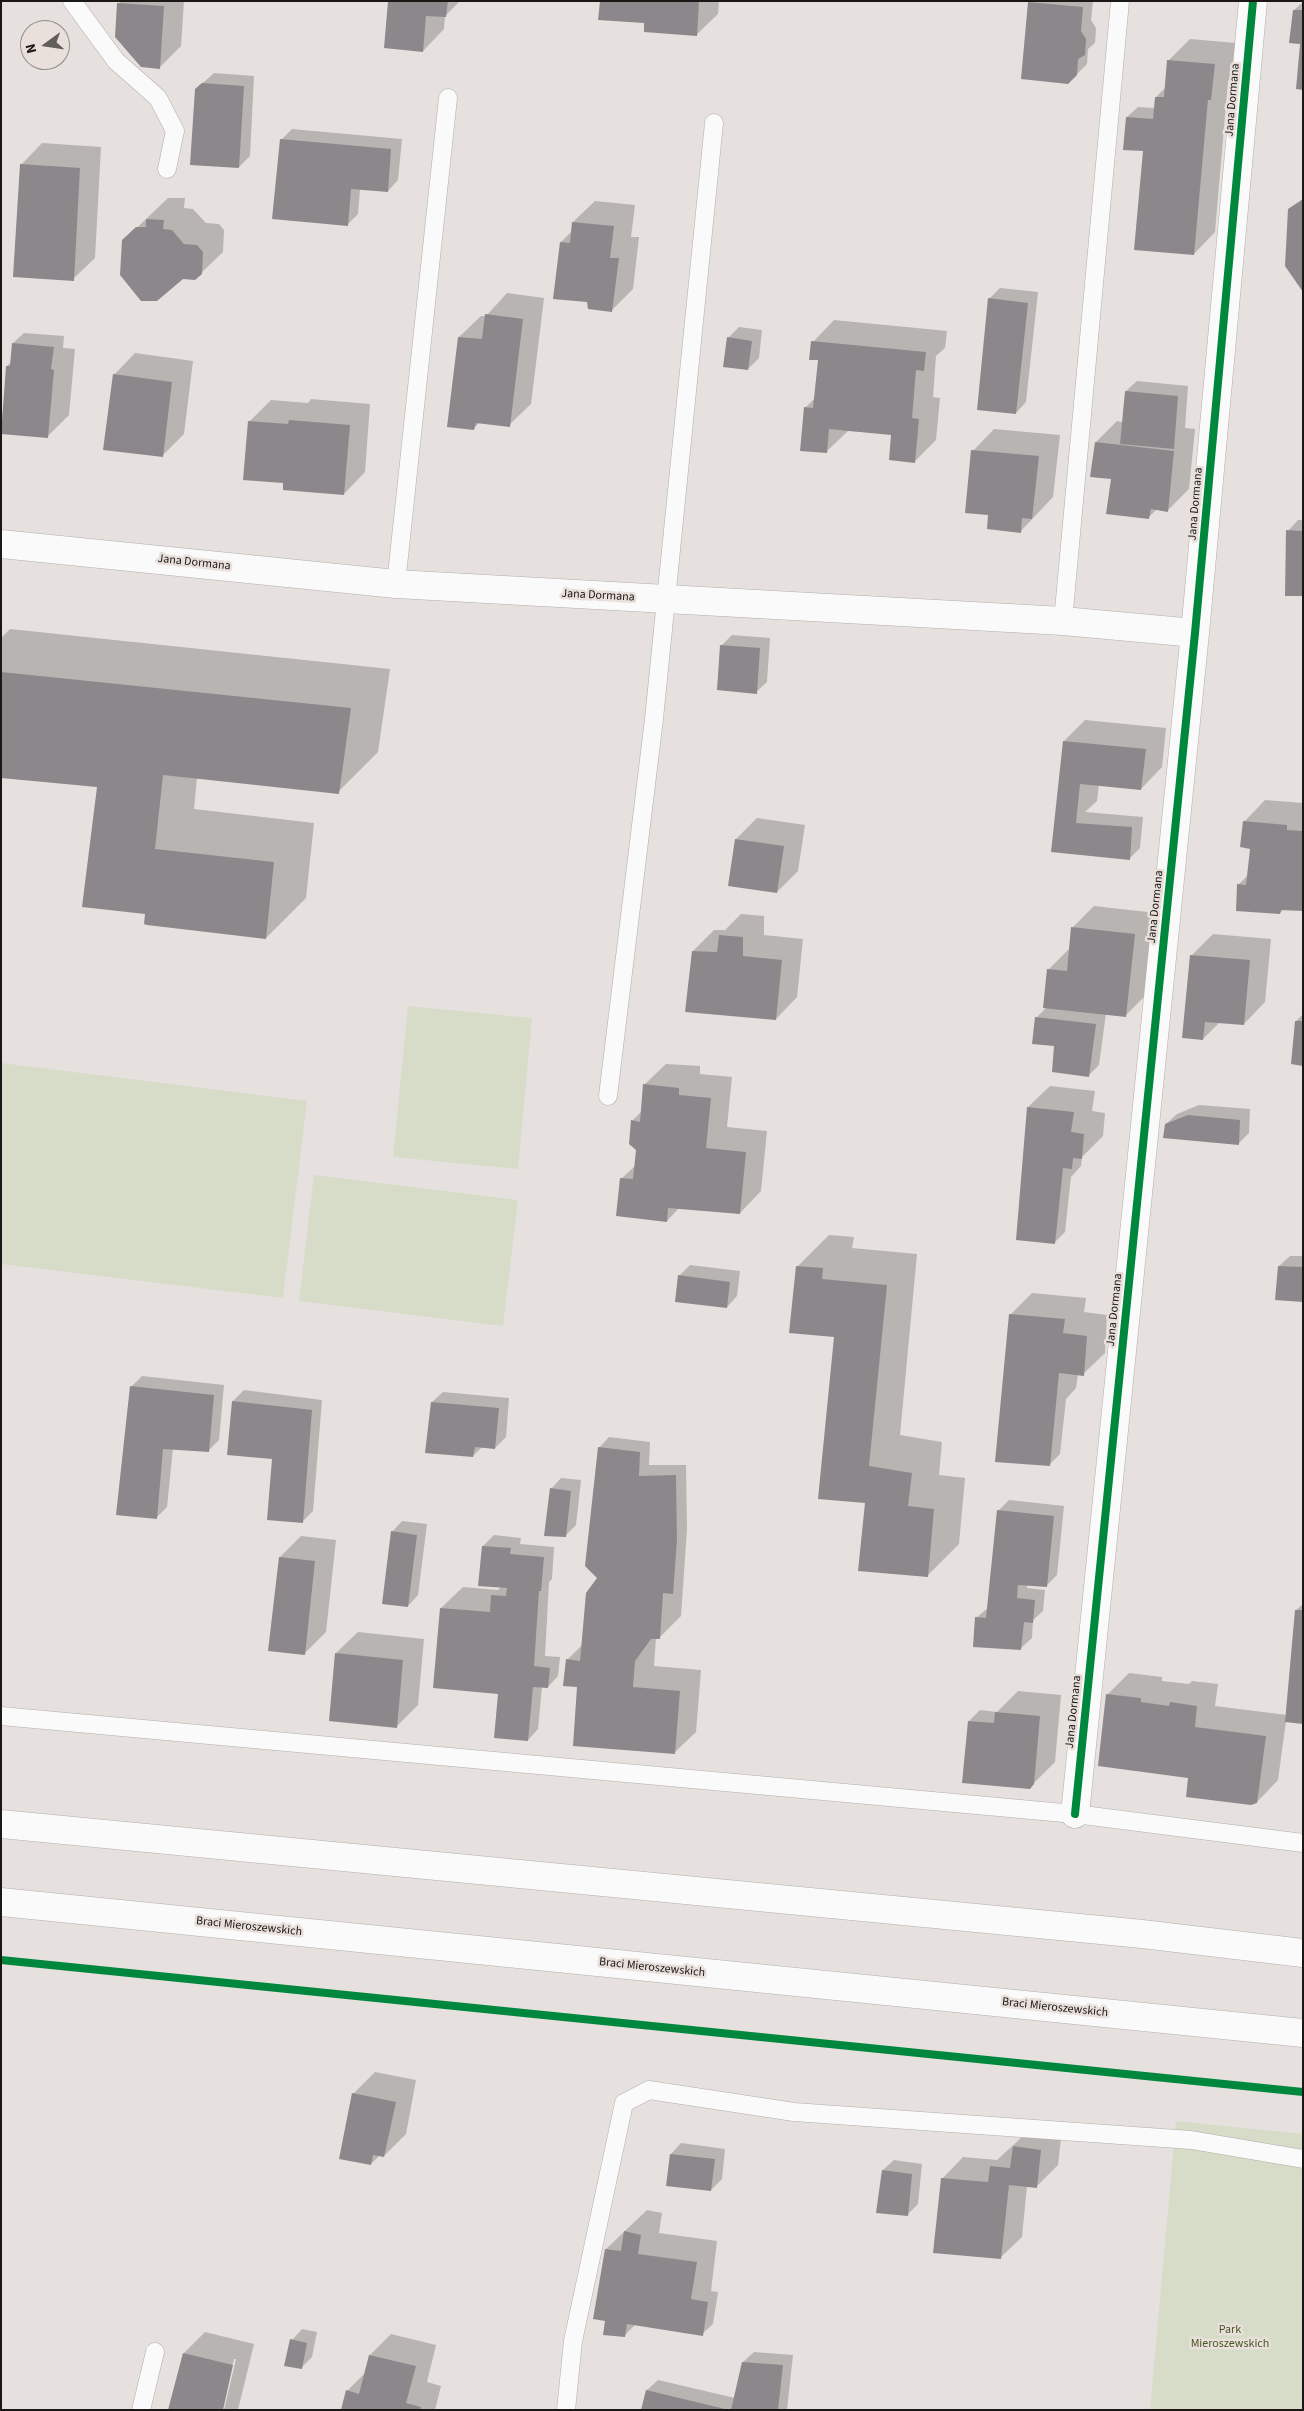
<!DOCTYPE html>
<style>
body{margin:0}
#map{position:relative;width:1304px;height:2411px;overflow:hidden;background:#e6e1de;font-family:"Source Sans 3",sans-serif}
canvas{display:block}
.frame{position:absolute;inset:0;border:2px solid #1a1715;pointer-events:none}
.north{position:absolute;left:20px;top:20px;width:50px;height:50px;box-sizing:border-box;background:#e9e0db;border:1px solid #96908c;border-radius:50%;rotate:256deg;font-size:14px;font-weight:700;line-height:20px;text-align:center;color:#1a1715}
.north::after{content:'';display:block;margin:auto;width:18px;height:22px;background:#615e5b;clip-path:polygon(50% 0,100% 100%,50% 72%,0 100%)}
</style>
<div id="map">
<canvas width="1304" height="2411"></canvas>
<div class="frame"></div>
<div class="north">N</div>
</div>
<script>
const g = document.querySelector('canvas').getContext('2d');
g.lineJoin = 'round';
function fill(path, color) {
  g.fillStyle = color;
  g.fill(path, 'evenodd');
}
function toPath(rows) {
  const path = new Path2D();
  for (const r of rows) {
    path.moveTo(r[0], r[1]);
    for (let i = 2; i < r.length; i += 2) path.lineTo(r[i], r[i + 1]);
  }
  return path;
}
function strokePath(path, color, width, dash) {
  g.strokeStyle = color;
  g.lineWidth = width;
  g.lineCap = dash ? 'butt' : 'round';
  g.setLineDash(dash || []);
  g.stroke(path);
}
function write(font, color, halo, rows, align = 'center') {
  g.font = font + ' "Source Sans 3",sans-serif';
  g.lineWidth = 5;
  g.setLineDash([]);
  g.textBaseline = 'middle';
  g.strokeStyle = halo;
  g.fillStyle = color;
  for (const [text, x, y, turn = 0] of rows) {
    g.save();
    g.translate(x, y);
    g.rotate((+turn || 0) * Math.PI / 180);
    g.textAlign = isNaN(turn) ? turn : align;
    if (halo) g.strokeText(text, 0, 0);
    g.fillText(text, 0, 0);
    g.restore();
  }
}
const green = toPath([
 [408,1006,532,1018,518,1169,393,1157],
 [1,1063,307,1101,283,1298,1,1264],
 [314,1175,518,1200,503,1326,299,1301],
 [1176,2121,1303,2134,1303,2410,1150,2410]
]);
const shadow = toPath([
 [121,1,184,1,181,46,159,68,118,4],
 [390,1,460,1,445,16,444,29,423,51],
 [601,1,719,1,718,14,696,35,645,22],
 [1030,1,1093,1,1091,20,1096,28,1095,43,1088,49,1087,64,1076,75],
 [1303,2,1303,88,1302,43,1294,10],
 [1190,39,1236,43,1232,77,1228,81,1215,232,1194,254,1145,148,1127,117,1138,107,1155,108,1156,97,1166,87,1168,61],
 [214,73,254,76,250,156,239,167,196,89],
 [292,129,402,139,398,180,388,191,360,189,358,214,348,224,281,140],
 [42,143,101,147,95,258,73,279,21,165],
 [168,198,185,198,184,208,193,209,206,223,219,224,224,230,223,252,201,273,123,241],
 [595,201,635,205,631,237,639,237,633,289,612,310,589,301,561,242,572,231,573,222],
 [1000,288,1038,292,1026,402,1016,413,989,299],
 [507,293,544,298,531,404,509,425,480,422,473,429,459,337,481,316,486,316],
 [834,320,947,331,945,348,936,356,933,397,940,398,936,440,914,462,893,434,848,431,826,452,806,407,815,398,819,359,813,342],
 [739,327,762,330,759,358,748,369,728,338],
 [24,333,64,336,63,348,75,349,69,415,47,437,1,432,7,366,11,362,13,343],
 [135,353,193,361,184,434,162,456,114,375],
 [1137,381,1188,386,1185,428,1195,429,1189,489,1167,511,1157,509,1149,517,1113,478,1096,442,1117,421,1123,422,1126,391],
 [311,399,370,404,365,472,344,494,285,482,249,422,271,400,308,403],
 [994,429,1060,435,1053,497,1020,532,990,514,973,451],
 [1298,520,1303,520,1303,595,1288,531],
 [10,629,390,669,378,752,338,792,197,777,194,809,314,823,306,898,266,938,147,913,98,786,1,776,1,638],
 [732,635,770,638,767,682,756,692,722,645],
 [1085,720,1166,728,1162,767,1141,789,1099,784,1097,801,1085,812,1143,817,1140,848,1130,858,1055,821,1064,741],
 [1265,800,1303,803,1303,910,1284,909,1280,913,1238,885,1248,875,1251,848,1244,822],
 [757,818,805,825,798,871,777,892,736,839],
 [1094,906,1156,913,1147,994,1126,1015,1106,1013,1099,1065,1089,1075,1056,1045,1036,1018,1047,1007,1048,970,1070,948,1073,927],
 [741,914,764,916,764,935,803,939,797,997,776,1019,693,951,714,930,725,930],
 [1213,934,1271,939,1265,1002,1244,1024,1220,1022,1203,1039,1191,956],
 [1303,1014,1303,1064,1296,1021],
 [666,1064,700,1066,700,1074,732,1077,727,1127,767,1131,761,1191,740,1213,680,1207,667,1221,621,1179,636,1165,637,1150,632,1121,642,1111,644,1085],
 [1050,1086,1095,1091,1092,1111,1105,1113,1103,1136,1082,1157,1081,1166,1071,1177,1065,1232,1054,1243,1028,1107],
 [1199,1105,1250,1109,1249,1133,1238,1144,1166,1124,1177,1114],
 [829,1235,854,1237,852,1248,917,1254,900,1435,942,1442,939,1475,965,1478,959,1544,927,1576,866,1502,836,1336,797,1267],
 [1290,1256,1303,1256,1303,1301,1279,1266],
 [690,1265,740,1271,737,1296,727,1307,679,1276],
 [1032,1293,1086,1298,1084,1312,1107,1315,1105,1353,1083,1374,1078,1374,1076,1388,1066,1399,1060,1454,1050,1464,996,1460,1011,1314],
 [142,1376,224,1385,219,1440,208,1451,173,1448,167,1507,156,1518,131,1387],
 [244,1390,322,1400,313,1511,302,1522,274,1458,228,1454,233,1401],
 [443,1392,509,1398,506,1437,495,1448,482,1447,473,1456,432,1402],
 [609,1437,650,1442,649,1465,686,1465,687,1529,681,1616,660,1637,656,1637,654,1666,701,1670,696,1732,674,1753,579,1686,567,1660,582,1645,599,1578,599,1448],
 [561,1478,581,1480,576,1525,565,1536,551,1489],
 [1009,1500,1064,1506,1057,1575,1046,1586,1027,1584,1027,1588,1045,1590,1043,1611,1033,1620,1032,1638,1021,1648,976,1618,989,1607,998,1511],
 [402,1521,427,1524,418,1595,408,1606,392,1532],
 [494,1535,521,1538,520,1544,554,1547,552,1579,549,1582,545,1656,560,1657,558,1676,548,1687,542,1687,538,1729,528,1740,499,1693,441,1608,463,1587,498,1590,502,1586,483,1546],
 [301,1536,336,1540,326,1632,304,1654,280,1557],
 [1303,1604,1303,1723,1286,1721,1278,1780,1257,1802,1190,1777,1108,1694,1129,1673,1162,1677,1162,1681,1189,1684,1192,1681,1218,1684,1215,1706,1287,1715,1296,1610],
 [358,1632,424,1639,418,1705,397,1726,336,1653],
 [1018,1691,1061,1695,1055,1762,1030,1787,963,1782,969,1721,980,1710,997,1712],
 [375,2072,416,2080,406,2134,384,2156,380,2155,371,2164,353,2094],
 [1035,2125,1062,2129,1058,2165,1037,2186,1027,2186,1022,2237,1000,2258,942,2179,963,2157,997,2160],
 [681,2143,725,2149,722,2179,711,2190,671,2154],
 [894,2160,922,2164,918,2204,907,2215,883,2170],
 [647,2210,662,2213,659,2233,717,2241,711,2291,718,2292,713,2324,702,2334,636,2324,624,2336,606,2320,606,2249],
 [302,2329,317,2332,312,2357,301,2368,292,2340],
 [205,2332,254,2344,238,2410,224,2410,236,2359,234,2359,221,2410,184,2353],
 [391,2334,436,2345,427,2382,441,2386,435,2410,343,2410,347,2391,366,2372,370,2355],
 [754,2352,793,2355,787,2410,643,2410,647,2390,658,2380,735,2398,743,2362]
]);
const building = toPath([
 [388,1,448,1,446,17,426,16,423,52,384,48],
 [600,1,699,1,697,36,644,32,644,23,598,20],
 [1028,2,1083,7,1081,31,1086,39,1085,55,1078,59,1077,75,1068,84,1021,79],
 [117,3,164,6,160,69,141,67,115,37],
 [1293,10,1303,10,1303,90,1296,89,1300,44,1289,43],
 [1167,60,1215,64,1211,100,1208,100,1194,255,1134,250,1143,151,1123,150,1126,117,1153,119,1155,97,1164,97],
 [202,83,244,86,239,168,190,165,195,89],
 [280,139,391,149,388,192,351,189,348,226,272,219],
 [20,164,80,168,74,281,13,277],
 [1303,199,1303,292,1285,266,1288,209],
 [146,219,164,220,163,229,172,230,184,244,197,245,203,252,202,274,195,280,183,279,157,301,141,301,120,275,122,240,136,227,146,227],
 [572,222,614,226,610,258,619,258,612,312,588,309,587,302,553,299,560,242,570,243],
 [988,298,1028,303,1016,414,977,410],
 [485,314,523,319,510,427,476,423,474,430,447,427,458,337,482,339],
 [727,337,752,341,748,370,723,367],
 [811,341,926,352,924,371,916,370,912,418,919,419,915,463,889,460,891,435,829,429,827,453,800,451,804,407,813,408,818,360,809,360],
 [12,343,54,347,51,369,54,370,48,438,1,434,6,366,10,366],
 [113,374,172,382,163,457,103,450],
 [1125,391,1178,396,1174,449,1120,444],
 [289,420,350,425,344,495,283,490,283,483,243,480,248,421,288,424],
 [1095,442,1174,451,1168,512,1151,509,1149,519,1106,514,1111,479,1090,477],
 [971,450,1039,456,1032,519,1022,518,1021,533,987,529,988,515,965,513],
 [1286,530,1303,531,1303,596,1285,596],
 [720,645,760,648,757,694,717,690],
 [1,672,351,708,339,794,163,775,155,849,274,862,266,939,147,925,144,924,145,914,82,907,97,787,1,778],
 [1063,741,1146,749,1141,790,1080,784,1076,823,1132,827,1130,860,1051,852],
 [1243,821,1287,825,1287,830,1303,831,1303,911,1281,910,1280,914,1236,911,1237,884,1246,885,1250,849,1240,847],
 [735,839,784,846,777,893,728,886],
 [1071,927,1135,934,1126,1017,1043,1008,1047,969,1067,971],
 [719,935,743,937,743,956,782,960,776,1020,685,1012,692,951,717,952],
 [1190,955,1250,960,1244,1025,1205,1022,1203,1040,1182,1038],
 [1035,1017,1096,1024,1089,1077,1052,1072,1054,1046,1032,1044],
 [1295,1021,1303,1021,1303,1066,1291,1064],
 [643,1084,679,1088,679,1095,711,1098,706,1148,746,1152,740,1214,668,1208,667,1222,616,1216,620,1178,633,1179,636,1150,629,1144,631,1120,640,1122],
 [1027,1107,1074,1112,1071,1132,1084,1134,1082,1159,1073,1158,1072,1169,1063,1168,1055,1244,1016,1240],
 [1188,1115,1240,1120,1239,1145,1163,1138,1165,1124],
 [796,1266,823,1268,822,1279,887,1285,869,1466,912,1473,908,1506,934,1509,928,1577,858,1571,865,1503,818,1499,834,1337,789,1333],
 [1278,1266,1303,1267,1303,1302,1275,1300],
 [678,1275,730,1282,727,1308,675,1302],
 [1009,1314,1065,1319,1063,1333,1087,1336,1084,1376,1059,1373,1050,1466,995,1462],
 [130,1386,214,1395,209,1452,163,1449,157,1519,116,1515],
 [232,1401,312,1410,303,1523,267,1520,272,1459,227,1455],
 [431,1402,499,1408,495,1449,475,1447,473,1457,425,1453],
 [598,1447,640,1452,639,1476,676,1475,677,1540,673,1594,663,1593,660,1639,651,1639,635,1661,633,1687,680,1691,675,1754,573,1746,577,1687,563,1686,566,1659,580,1661,586,1593,597,1578,585,1566],
 [550,1488,571,1491,566,1537,544,1536],
 [997,1510,1054,1516,1047,1587,1018,1585,1017,1598,1035,1600,1033,1623,1024,1622,1021,1650,973,1647,975,1617,986,1618],
 [391,1531,417,1535,408,1607,382,1604],
 [482,1546,511,1548,510,1554,544,1557,541,1591,539,1591,534,1666,550,1668,548,1688,533,1687,528,1741,494,1738,498,1694,433,1688,440,1608,490,1612,491,1595,506,1596,507,1588,478,1586],
 [279,1557,315,1561,305,1655,268,1651],
 [1295,1610,1303,1610,1303,1724,1285,1722],
 [335,1653,403,1660,397,1728,329,1721],
 [1106,1694,1141,1698,1141,1702,1169,1706,1170,1702,1197,1706,1195,1727,1266,1736,1257,1803,1251,1805,1186,1797,1188,1778,1098,1766],
 [995,1712,1040,1716,1034,1784,1030,1789,962,1783,968,1721,994,1723],
 [352,2093,396,2102,384,2157,373,2155,371,2165,339,2159],
 [1013,2146,1041,2150,1037,2188,1009,2185,1001,2259,933,2253,941,2178,988,2182,990,2166,1010,2168],
 [670,2154,715,2159,711,2191,666,2186],
 [882,2170,912,2174,908,2216,876,2213],
 [624,2231,641,2235,638,2254,697,2262,691,2299,708,2302,703,2336,627,2324,625,2337,603,2335,605,2321,593,2319,605,2249,621,2251],
 [290,2339,307,2343,302,2369,284,2366],
 [183,2353,233,2365,223,2410,168,2410],
 [369,2355,416,2366,406,2403,421,2407,420,2410,341,2410,346,2390,359,2394],
 [742,2362,783,2365,778,2410,731,2410],
 [646,2390,725,2409,725,2410,641,2410]
]);
const lane = toPath([
 [72,1,116,61,158,98,175,131,167,169],
 [396,584,448,98],
 [1063,621,1120,1],
 [608,1096,654,719,714,123],
 [1,1716,1075,1814,1303,1843],
 [141,2410,155,2352],
 [566,2410,573,2341,624,2103,649,2090,794,2112,1191,2140,1303,2159]
]);
const street = toPath([
 [1,544,396,584,1063,621,1195,633],
 [1075,1814,1195,633,1253,1]
]);
const secondary = toPath([
 [1,1824,1142,1934,1303,1953],
 [1,1902,1303,2033]
]);
const cycleway = toPath([
 [1075,1814,1195,633,1253,1],
 [1,1960,1303,2092]
]);
const streetNames = [
 ["Jana Dormana",1233,100,-85],
 ["Jana Dormana",1196,504,-85],
 ["Jana Dormana",194,563,6],
 ["Jana Dormana",598,596,3],
 ["Jana Dormana",1156,907,-84],
 ["Jana Dormana",1115,1310,-84],
 ["Jana Dormana",1074,1712,-84],
 ["Braci Mieroszewskich",249,1927,6],
 ["Braci Mieroszewskich",652,1968,6],
 ["Braci Mieroszewskich",1055,2008,6]
];
const parkNames = [
 ["Park",1230,2330],
 ["Mieroszewskich",1230,2344]
];
fill(green, '#d7dcc8');
fill(shadow, '#0003');
fill(building, '#8c878b');
strokePath(lane, '#b1adaa', 19);
strokePath(street, '#b1adaa', 29);
strokePath(secondary, '#b1adaa', 29);
strokePath(lane, '#fbfafa', 18);
strokePath(street, '#fbfafa', 28);
strokePath(secondary, '#fbfafa', 28);
strokePath(cycleway, '#00873e', 8);
write('12px', '#1a1715', '#e9e0db', streetNames);
write('12px', '#495825', '#e9e0db', parkNames);
</script>
